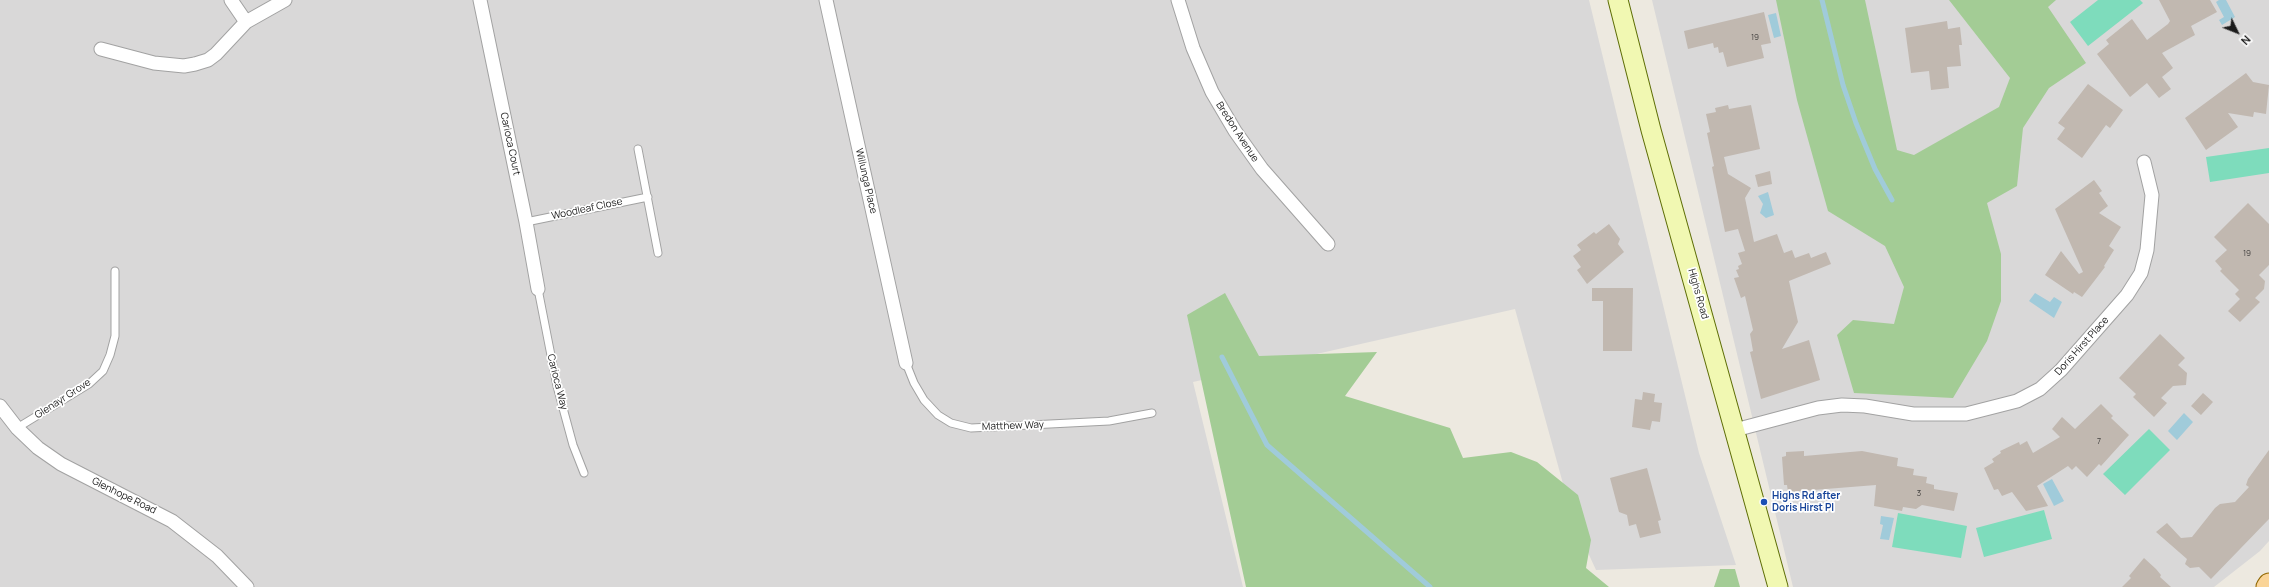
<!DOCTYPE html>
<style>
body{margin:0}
#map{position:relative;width:2269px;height:587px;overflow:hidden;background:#ede9e0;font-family:Manrope,sans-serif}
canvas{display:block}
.north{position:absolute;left:2217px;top:12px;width:40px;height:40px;-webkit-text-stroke:3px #fff;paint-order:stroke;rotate:133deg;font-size:11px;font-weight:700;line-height:16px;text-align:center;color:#1b1b1b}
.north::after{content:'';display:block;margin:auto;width:14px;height:18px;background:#1b1b1b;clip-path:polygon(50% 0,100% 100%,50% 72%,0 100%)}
</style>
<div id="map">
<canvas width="2269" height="587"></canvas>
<div class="north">N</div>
</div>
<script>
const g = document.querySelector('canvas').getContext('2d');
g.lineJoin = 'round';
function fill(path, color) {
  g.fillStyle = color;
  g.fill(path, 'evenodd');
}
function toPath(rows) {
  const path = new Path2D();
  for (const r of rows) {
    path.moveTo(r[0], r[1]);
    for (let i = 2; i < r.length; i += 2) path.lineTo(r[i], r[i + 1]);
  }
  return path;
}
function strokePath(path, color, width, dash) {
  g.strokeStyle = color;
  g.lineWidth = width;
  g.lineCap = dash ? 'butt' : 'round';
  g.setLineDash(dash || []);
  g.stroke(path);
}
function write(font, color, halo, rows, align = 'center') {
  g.font = font + ' Manrope,sans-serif';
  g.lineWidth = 3.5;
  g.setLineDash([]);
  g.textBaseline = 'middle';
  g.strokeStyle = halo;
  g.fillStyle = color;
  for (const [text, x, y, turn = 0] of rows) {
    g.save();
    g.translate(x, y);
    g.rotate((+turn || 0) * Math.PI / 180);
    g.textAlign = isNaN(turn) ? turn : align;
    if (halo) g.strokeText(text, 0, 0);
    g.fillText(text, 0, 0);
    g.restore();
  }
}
const residential = toPath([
 [0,0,1589,0,1699,453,1736,565,1596,570,1573,520,1515,309,1193,382,1243,587,0,587],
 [1652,0,2269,0,2269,541,2260,551,2214,587,1793,587]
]);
const forest = toPath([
 [1776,0,1865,0,1897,150,1914,155,1999,107,2010,78,1949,0,2056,0,2048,7,2086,63,2049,88,2023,128,2017,186,1987,203,2001,254,2001,301,1987,341,1953,398,1854,393,1837,335,1853,320,1894,324,1904,287,1885,246,1828,211,1797,100],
 [1225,293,1259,356,1377,352,1345,396,1450,428,1463,458,1511,452,1537,462,1578,495,1591,540,1586,568,1609,587,1246,587,1187,315],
 [1720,569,1735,569,1740,587,1714,587]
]);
const pitch = toPath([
 [2098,0,2140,0,2143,3,2088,46,2070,22],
 [2269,148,2269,173,2210,182,2206,157],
 [2149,429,2170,450,2125,495,2103,474],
 [2044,510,2052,539,1984,557,1976,528],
 [1898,513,1967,526,1961,558,1892,547]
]);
const water = toPath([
 [2219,0,2226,0,2235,17,2222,25,2219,20,2224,17,2216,2],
 [1776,13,1781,36,1774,38,1768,15],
 [1768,192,1774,215,1766,218,1760,213,1763,204,1758,196],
 [2035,293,2050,302,2054,297,2062,302,2054,318,2029,301],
 [2184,413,2193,422,2177,440,2168,431],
 [2052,479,2064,501,2054,506,2043,484],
 [1881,516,1894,518,1889,540,1880,539,1883,525,1880,524]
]);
const stream = toPath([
 [1822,0,1843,85,1856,123,1875,169,1892,200],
 [1222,357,1267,445,1430,587]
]);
const building = toPath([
 [2159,0,2210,0,2217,12,2191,26,2195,35,2162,53,2173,68,2162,77,2171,89,2159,98,2147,83,2130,97,2097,54,2109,44,2106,40,2132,19,2147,40,2168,24,2170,21],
 [1764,12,1771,43,1761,45,1764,58,1727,67,1723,52,1719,53,1718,47,1714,48,1713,43,1688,49,1684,31],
 [1947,21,1948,29,1960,27,1962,45,1959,45,1961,66,1947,67,1949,88,1931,90,1929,71,1911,73,1905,28],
 [2246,73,2253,82,2269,85,2266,114,2254,112,2253,117,2228,113,2238,127,2206,150,2185,118],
 [2088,84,2123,110,2110,128,2106,125,2082,158,2057,139,2065,128,2058,123],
 [1728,105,1729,109,1751,105,1760,149,1724,157,1728,174,1751,188,1745,198,1754,242,1777,234,1784,253,1792,250,1795,258,1809,253,1811,258,1826,252,1831,264,1789,281,1798,322,1782,349,1809,340,1820,380,1761,399,1750,352,1753,351,1750,334,1753,330,1745,296,1741,298,1734,278,1739,277,1736,270,1739,269,1738,266,1742,264,1738,253,1745,251,1738,229,1725,232,1712,167,1714,166,1707,133,1710,132,1706,114,1716,112,1715,108],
 [1770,171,1772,184,1758,187,1755,175],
 [2094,180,2102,191,2099,193,2108,206,2099,213,2121,227,2109,246,2114,250,2104,266,2105,267,2082,297,2074,292,2073,294,2045,275,2061,251,2079,274,2083,272,2055,209],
 [2248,203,2269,224,2269,265,2259,275,2265,281,2264,289,2255,298,2260,302,2240,322,2228,311,2240,299,2235,294,2239,290,2220,271,2222,269,2215,261,2227,250,2214,237],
 [1609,224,1620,239,1618,244,1624,252,1587,284,1577,270,1581,267,1573,256,1581,250,1577,245,1594,232,1596,234],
 [1592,288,1633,288,1632,351,1603,351,1603,301,1592,301],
 [2160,334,2185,358,2178,365,2187,373,2186,385,2173,386,2161,398,2167,403,2154,417,2133,397,2136,394,2119,378],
 [1643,392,1655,394,1654,402,1662,403,1660,422,1652,421,1650,430,1632,427,1635,399,1642,400],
 [2203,393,2213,402,2201,415,2191,406],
 [2101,404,2113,416,2111,418,2129,435,2101,466,2099,464,2087,477,2076,466,2072,470,2068,466,2037,486,2048,506,2026,511,2012,492,2002,496,1998,489,1994,490,1984,468,1994,462,1992,459,2001,453,2000,451,2019,442,2020,445,2027,441,2033,453,2060,437,2052,429,2062,417,2075,429],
 [2269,450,2269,519,2211,579,2199,567,2190,568,2185,564,2187,559,2156,532,2167,523,2181,538,2192,537,2215,508,2220,504,2235,502,2249,487,2246,485,2248,479],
 [1804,451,1804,456,1862,451,1898,458,1897,466,1914,469,1913,475,1927,477,1926,483,1934,485,1934,489,1958,493,1954,511,1922,505,1916,509,1903,507,1902,511,1874,506,1876,485,1788,492,1787,485,1784,485,1782,457,1786,456,1786,452],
 [1647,468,1661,520,1658,521,1661,533,1640,538,1636,524,1629,526,1627,515,1619,512,1610,478],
 [2144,558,2156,569,2161,575,2160,577,2171,587,2122,587,2131,578,2129,576]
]);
const lane = toPath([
 [638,149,658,253],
 [526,222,648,197],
 [538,289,557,386,573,445,584,473],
 [906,363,914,383,924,400,938,415,951,423,971,428,1109,421,1152,413],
 [17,428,89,384,103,371,110,355,115,336,115,271]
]);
const street = toPath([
 [231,0,246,22],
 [480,0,526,222,538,289],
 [826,0,906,363],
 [1178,0,1193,48,1212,92,1235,131,1262,169,1328,244],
 [101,49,154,63,184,66,195,64,208,60,216,54,246,22,285,0],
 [0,406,17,428,38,448,61,464,172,521,217,556,247,587],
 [1735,430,1818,408,1842,405,1865,406,1913,414,1966,414,2017,401,2040,389,2061,370,2127,295,2141,273,2147,250,2152,195,2144,162]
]);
const secondary = toPath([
 [1618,0,1651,130,1778,587]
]);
const primary = toPath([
 [2267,587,2269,584]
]);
const markers = [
 [1764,502,4,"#1a4fb4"]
];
const numberNames = [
 ["19",1755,38],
 ["19",2247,254],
 ["7",2099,442],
 ["3",1919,494]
];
const streetNames = [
 ["Bredon Avenue",1237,132,57],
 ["Carioca Court",510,144,78],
 ["Willunga Place",866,181,77],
 ["Woodleaf Close",587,209,-12],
 ["Highs Road",1698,294,74],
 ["Doris Hirst Place",2082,346,-48],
 ["Carioca Way",557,382,76],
 ["Glenayr Grove",63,399,-33],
 ["Matthew Way",1013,426,-2],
 ["Glenhope Road",124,496,26]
];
const transitNames = [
 ["Highs Rd after",1772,496],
 ["Doris Hirst Pl",1772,508]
];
fill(residential, '#d9d8d8');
fill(forest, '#a3cc95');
fill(pitch, '#7edcbc');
fill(water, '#a0cbda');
strokePath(stream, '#a0cbda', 5);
fill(building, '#c1b8b0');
strokePath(lane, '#a2a2a2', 9);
strokePath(street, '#a2a2a2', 15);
strokePath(secondary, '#5e6e06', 21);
strokePath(primary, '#906702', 23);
strokePath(lane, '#fff', 7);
strokePath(street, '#fff', 13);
strokePath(secondary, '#f1f8b2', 19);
strokePath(primary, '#fad497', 21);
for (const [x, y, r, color] of markers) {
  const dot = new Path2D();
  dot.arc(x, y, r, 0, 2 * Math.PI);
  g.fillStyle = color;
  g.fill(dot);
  strokePath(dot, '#fff', 1.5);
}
write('8px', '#444240', null, numberNames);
write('10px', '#1b1b1b', '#fff', streetNames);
write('bold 10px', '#164399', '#fff', transitNames, 'left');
</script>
